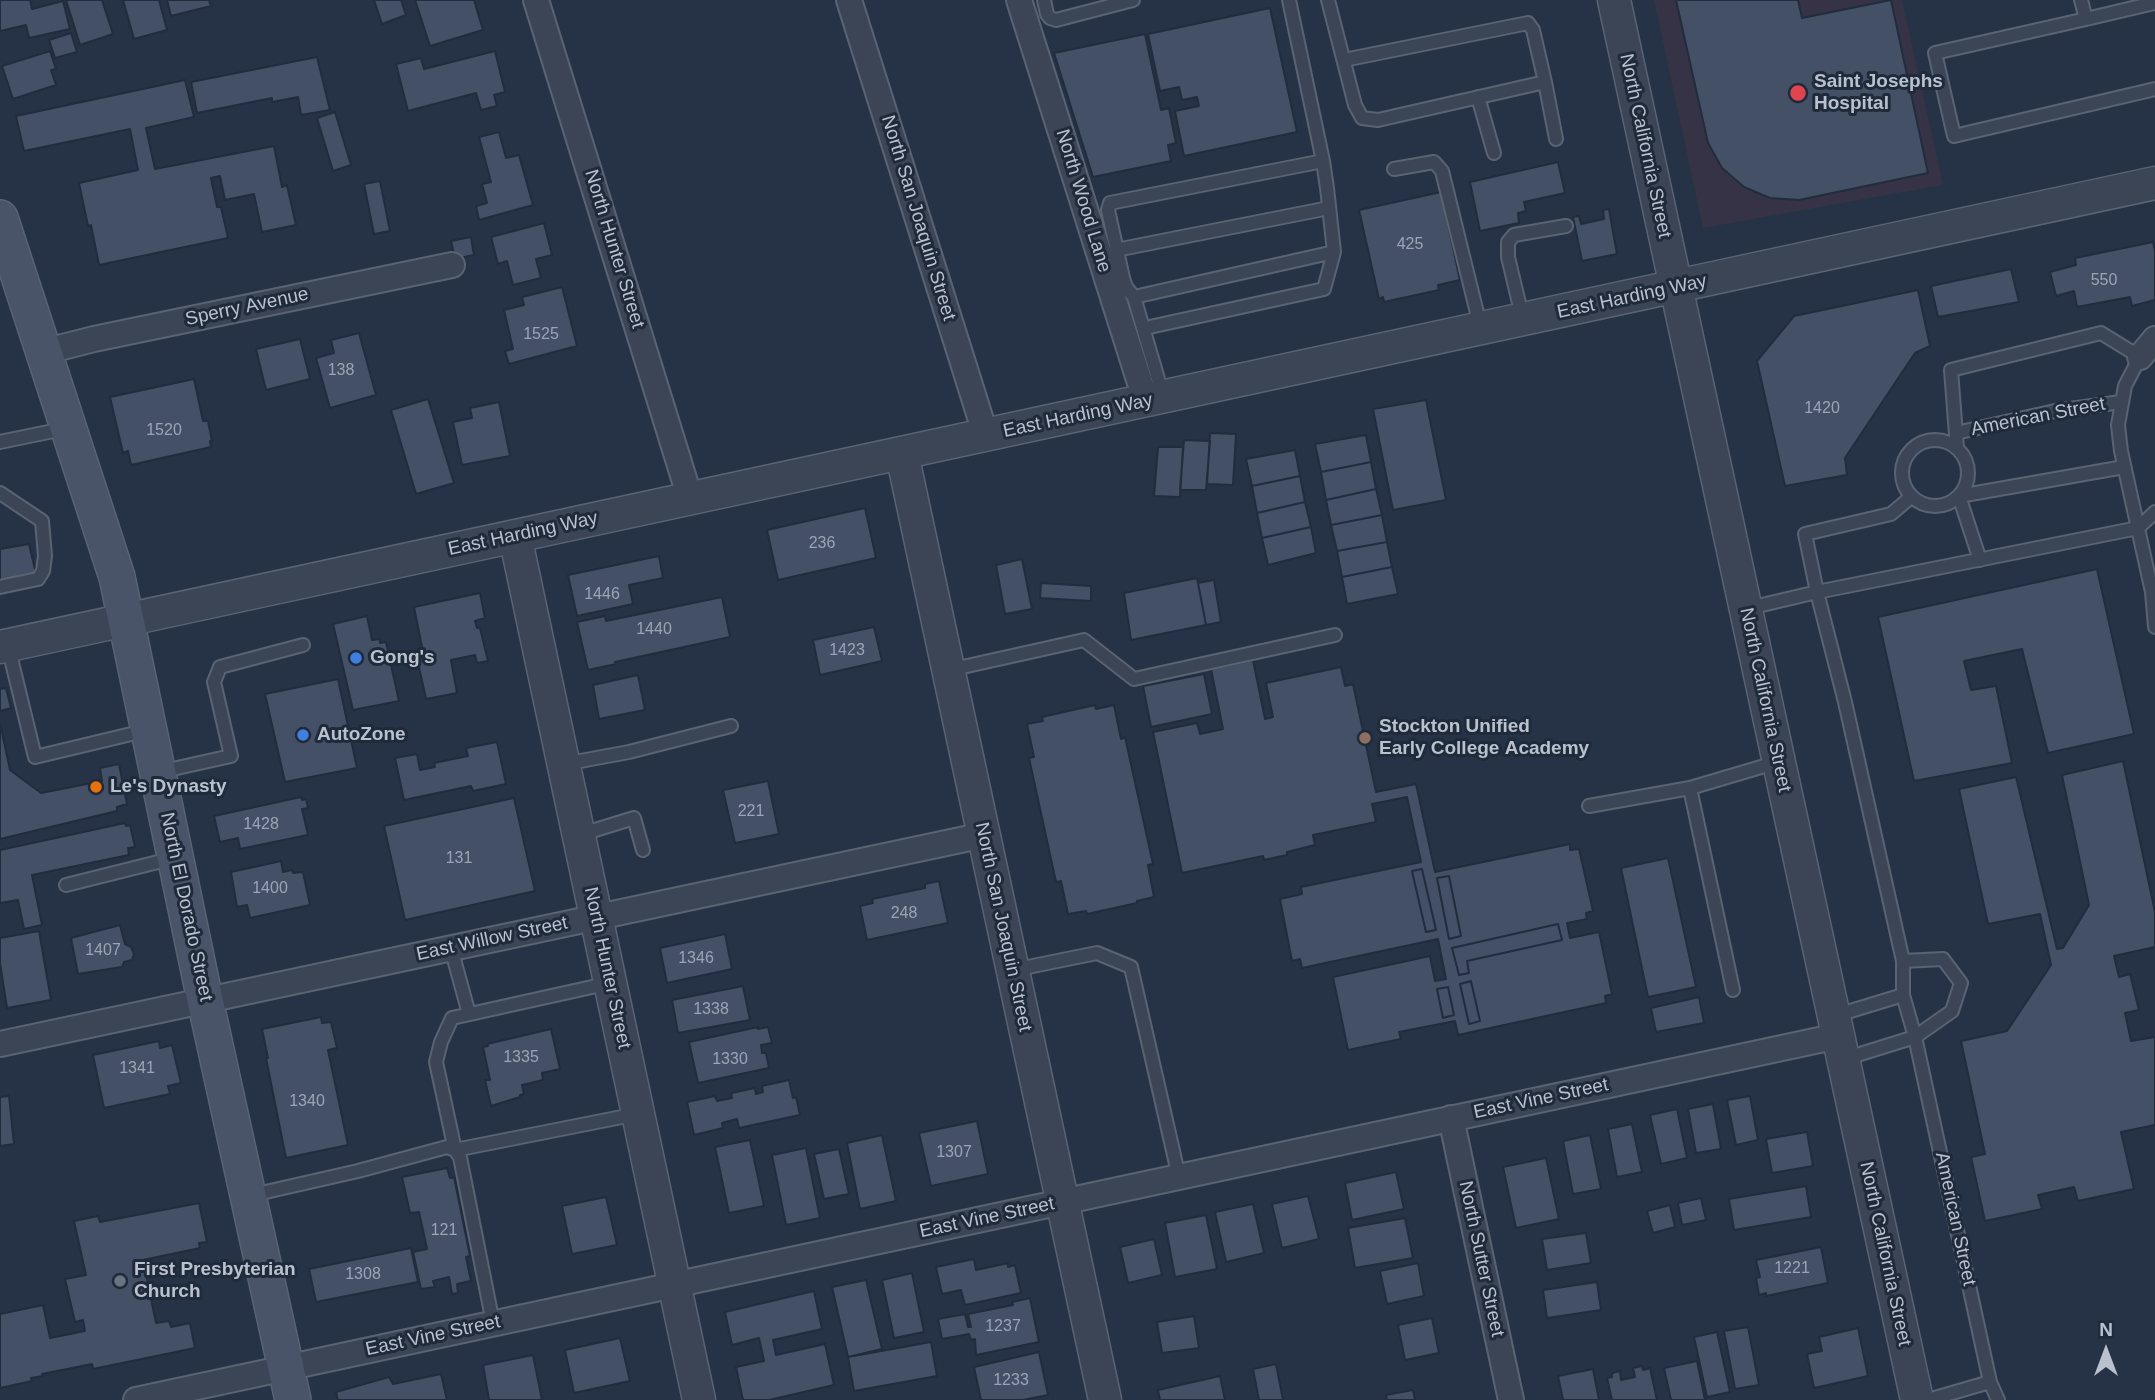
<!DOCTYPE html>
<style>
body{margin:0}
#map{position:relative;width:2155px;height:1400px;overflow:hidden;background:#263346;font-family:Helvetica,sans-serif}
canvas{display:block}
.north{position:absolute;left:2071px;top:1316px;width:70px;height:70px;-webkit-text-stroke:5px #1f2a3b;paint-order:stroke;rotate:0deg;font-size:19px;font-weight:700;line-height:28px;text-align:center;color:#b9c0ce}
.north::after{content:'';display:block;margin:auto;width:24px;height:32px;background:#b9c0ce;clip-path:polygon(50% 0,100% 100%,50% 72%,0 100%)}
</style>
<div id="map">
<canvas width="2155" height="1400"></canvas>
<div class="north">N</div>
</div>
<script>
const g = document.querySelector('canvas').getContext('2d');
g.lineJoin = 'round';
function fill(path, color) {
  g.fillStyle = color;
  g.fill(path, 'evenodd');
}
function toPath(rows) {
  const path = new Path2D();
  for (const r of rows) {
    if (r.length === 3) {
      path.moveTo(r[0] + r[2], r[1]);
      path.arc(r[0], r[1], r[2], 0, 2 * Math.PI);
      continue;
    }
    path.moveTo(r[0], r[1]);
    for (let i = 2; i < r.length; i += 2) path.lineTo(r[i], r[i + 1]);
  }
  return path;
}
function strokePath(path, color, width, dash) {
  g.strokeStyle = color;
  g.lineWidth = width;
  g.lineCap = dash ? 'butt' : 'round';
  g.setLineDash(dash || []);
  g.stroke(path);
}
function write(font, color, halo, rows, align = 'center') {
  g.font = font + ' Helvetica,sans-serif';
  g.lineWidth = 6;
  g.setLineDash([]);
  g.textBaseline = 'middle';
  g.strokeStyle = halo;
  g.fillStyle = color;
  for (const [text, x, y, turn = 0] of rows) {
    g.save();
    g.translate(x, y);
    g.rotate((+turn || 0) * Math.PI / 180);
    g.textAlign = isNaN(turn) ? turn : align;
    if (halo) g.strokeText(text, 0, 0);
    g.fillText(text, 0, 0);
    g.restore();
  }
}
const medical = toPath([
 [1654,0,1902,0,1943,185,1703,228]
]);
const building = toPath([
 [0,0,30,0,32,9,63,1,70,29,29,38,26,25,0,31,0,0],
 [66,0,102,0,113,34,80,45,66,0],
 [123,0,159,0,167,30,134,39,123,0],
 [167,0,209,0,211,6,171,16,167,0],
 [374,0,401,0,406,15,382,24,374,0],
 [415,0,474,0,483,30,430,46,415,0],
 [1676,0,1798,0,1802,18,1891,0,1928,173,1799,200,1770,198,1744,187,1722,168,1708,143,1676,0],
 [1270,8,1297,132,1184,156,1175,111,1199,106,1197,97,1182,100,1179,87,1160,91,1148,34,1270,8],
 [71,33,77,52,55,58,49,40,71,33],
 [1145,34,1161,110,1169,108,1176,143,1168,145,1171,161,1093,177,1054,53,1145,34],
 [50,51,56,69,51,70,56,85,13,99,2,66,50,51],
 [495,51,505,92,494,95,497,106,481,110,476,93,408,111,396,64,421,58,424,69,495,51],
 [317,57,330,110,301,115,298,97,272,102,272,98,197,113,191,82,317,57],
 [185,80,194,117,146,128,155,169,274,146,282,187,287,185,296,225,262,232,254,194,225,200,220,176,211,178,217,207,221,207,228,238,99,265,91,225,88,226,79,183,138,170,130,129,24,151,16,116,185,80],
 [335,112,351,165,333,171,317,118,335,112],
 [499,132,506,158,519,155,533,205,479,220,476,206,487,203,482,184,491,182,479,137,499,132],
 [1558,162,1565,193,1524,202,1526,211,1518,213,1519,223,1480,231,1470,182,1558,162],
 [380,181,390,231,374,234,364,184,380,181],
 [1441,192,1460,280,1438,285,1439,290,1384,302,1383,297,1379,299,1359,210,1441,192],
 [1609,209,1617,254,1582,261,1573,217,1579,216,1581,224,1604,219,1603,210,1609,209],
 [544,223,552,255,536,259,541,278,513,285,507,261,498,264,491,237,544,223],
 [471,237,474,255,455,259,451,241,471,237],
 [2153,242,2155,251,2155,300,2132,306,2130,297,2077,307,2074,291,2056,296,2050,272,2076,265,2075,258,2153,242],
 [2011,269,2019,302,1938,317,1931,286,2011,269],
 [562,287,577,346,509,364,505,351,513,349,504,310,524,305,522,297,562,287],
 [1918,290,1930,346,1915,353,1845,458,1847,475,1785,486,1757,361,1794,316,1918,290],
 [359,333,376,395,330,408,316,358,334,353,331,340,359,333],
 [300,339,310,379,266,390,256,349,300,339],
 [194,379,203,421,208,421,212,441,210,441,211,447,131,465,128,451,123,453,110,397,194,379],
 [428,399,454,483,416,494,391,410,428,399],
 [1426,400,1446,500,1393,510,1373,409,1426,400],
 [499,402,510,456,462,465,453,422,472,418,470,408,499,402],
 [1210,433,1236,434,1233,485,1207,484,1210,433],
 [1366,435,1371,462,1321,472,1315,444,1366,435],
 [1184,440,1210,441,1206,490,1180,490,1184,440],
 [1158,447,1183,447,1180,497,1154,496,1158,447],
 [1295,450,1300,476,1252,486,1246,459,1295,450],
 [1371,462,1376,489,1326,500,1321,472,1371,462],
 [1300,476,1305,502,1257,513,1252,486,1300,476],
 [1376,489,1382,515,1331,525,1326,500,1376,489],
 [1305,502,1311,527,1262,538,1257,513,1305,502],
 [865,508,876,558,778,580,767,530,865,508],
 [1382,515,1387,542,1337,551,1331,525,1382,515],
 [1311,527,1316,553,1268,565,1262,538,1311,527],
 [1387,542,1392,567,1342,577,1337,551,1387,542],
 [29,544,37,578,0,585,0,549,29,544],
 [659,556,663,578,629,585,633,604,577,616,568,575,659,556],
 [1022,559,1032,609,1005,614,996,565,1022,559],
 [1392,567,1398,594,1347,604,1342,577,1392,567],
 [2097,569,2134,734,2048,753,2022,649,1964,661,1971,690,1996,686,2012,763,1914,781,1878,617,2097,569],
 [1197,578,1206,625,1131,640,1124,593,1197,578],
 [1214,580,1221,622,1206,625,1198,583,1214,580],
 [1041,583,1091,586,1091,601,1040,598,1041,583],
 [480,593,485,618,475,621,477,628,480,628,488,661,477,663,475,655,451,660,457,693,426,699,417,658,424,657,414,607,480,593],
 [722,597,730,637,615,662,616,664,588,670,577,622,605,616,606,621,722,597],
 [367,616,372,640,380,639,380,643,386,642,399,701,353,710,333,624,367,616],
 [874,627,882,661,820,675,813,640,874,627],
 [1253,660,1265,719,1273,717,1266,683,1341,667,1345,686,1353,684,1376,792,1416,784,1435,872,1570,844,1570,850,1579,849,1593,911,1586,913,1587,919,1567,923,1570,938,1599,932,1612,994,1605,996,1606,1003,1458,1035,1455,1021,1399,1032,1401,1039,1348,1050,1333,977,1430,956,1435,981,1446,979,1438,939,1302,968,1300,959,1292,961,1280,899,1302,894,1301,887,1421,862,1407,797,1372,804,1376,822,1313,835,1315,845,1287,852,1287,855,1264,860,1263,856,1182,873,1153,732,1197,723,1200,734,1223,729,1211,669,1253,660],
 [1422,869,1436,930,1426,932,1412,871,1422,869],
 [1449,876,1461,936,1449,939,1437,878,1449,876],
 [1558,924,1562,940,1467,961,1469,973,1459,975,1452,948,1558,924],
 [1471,981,1480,1021,1469,1024,1460,984,1471,981],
 [1448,987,1454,1015,1443,1018,1437,989,1448,987],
 [1204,674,1212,714,1151,727,1143,686,1204,674],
 [638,675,645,710,599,719,593,685,638,675],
 [338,679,357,768,285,782,265,694,338,679],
 [6,688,11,708,0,711,0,689,6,688],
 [1095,705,1096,709,1114,705,1121,739,1125,737,1153,864,1148,865,1154,897,1137,901,1137,903,1087,914,1086,911,1068,914,1061,881,1056,882,1029,758,1034,757,1027,724,1043,721,1042,717,1095,705],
 [0,723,10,770,41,793,102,781,100,768,119,764,127,804,117,807,117,811,0,839,0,723],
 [497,742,506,784,473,791,471,786,404,800,395,758,417,754,420,770,435,767,434,763,468,756,466,748,497,742],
 [2123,761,2155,912,2155,947,2114,956,2119,977,2130,974,2139,1010,2125,1013,2131,1041,2155,1037,2155,1125,2121,1132,2134,1189,2078,1201,2074,1187,2038,1195,2042,1209,1985,1221,1971,1157,1985,1154,1961,1041,2007,1031,2051,965,2040,914,1988,924,1959,789,2016,777,2057,949,2063,948,2089,905,2062,775,2123,761],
 [768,781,779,834,735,843,723,790,768,781],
 [301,797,302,800,306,799,308,808,302,809,308,835,240,849,238,838,220,842,214,816,301,797],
 [514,798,535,891,405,920,384,826,514,798],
 [125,823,126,826,130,825,135,847,128,848,129,855,32,875,42,925,24,929,18,900,0,903,0,850,125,823],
 [1668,858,1696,987,1648,997,1621,868,1668,858],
 [281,861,283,872,292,870,293,873,303,872,310,905,250,918,247,905,237,907,231,872,281,861],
 [1422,869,1436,930,1426,932,1412,871,1422,869],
 [1449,876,1461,936,1449,939,1437,878,1449,876],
 [939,881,948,923,867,940,860,906,873,903,872,899,925,888,925,884,939,881],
 [1558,924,1562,940,1467,961,1469,973,1459,975,1452,948,1558,924],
 [120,925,125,944,131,947,134,954,132,960,124,962,122,967,78,974,71,938,120,925],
 [39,931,51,1000,7,1008,0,963,0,938,39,931],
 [725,934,732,969,667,983,660,948,725,934],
 [1471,981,1480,1021,1469,1024,1460,984,1471,981],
 [743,986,750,1020,678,1033,672,1000,743,986],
 [1448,987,1454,1015,1443,1018,1437,989,1448,987],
 [1699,997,1704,1023,1656,1032,1651,1008,1699,997],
 [321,1017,322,1023,331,1022,337,1048,328,1050,348,1145,286,1158,266,1058,268,1058,262,1029,321,1017],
 [758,1027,758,1029,768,1027,772,1043,761,1045,762,1053,766,1053,769,1068,698,1083,689,1042,758,1027],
 [551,1029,560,1069,542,1073,543,1080,522,1085,524,1094,520,1095,520,1097,491,1106,485,1080,490,1080,483,1047,488,1046,487,1044,551,1029],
 [159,1041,160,1048,172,1045,181,1083,168,1086,170,1094,104,1108,93,1055,159,1041],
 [789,1080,793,1098,796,1097,800,1115,739,1128,737,1119,722,1123,723,1128,694,1135,687,1102,715,1096,717,1101,732,1098,731,1093,755,1088,756,1094,763,1092,762,1086,789,1080],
 [9,1096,14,1144,0,1146,0,1097,9,1096],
 [1750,1096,1758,1140,1736,1145,1727,1100,1750,1096],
 [1713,1104,1721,1149,1696,1153,1688,1109,1713,1104],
 [1677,1109,1687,1158,1661,1164,1650,1115,1677,1109],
 [977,1121,988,1174,931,1186,919,1133,977,1121],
 [1632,1124,1642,1172,1617,1177,1608,1129,1632,1124],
 [1807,1132,1813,1166,1772,1173,1766,1139,1807,1132],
 [882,1135,896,1201,860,1209,847,1143,882,1135],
 [1590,1135,1601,1189,1573,1194,1563,1141,1590,1135],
 [750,1140,764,1206,729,1213,715,1147,750,1140],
 [806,1148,820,1218,786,1225,772,1155,806,1148],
 [839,1149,849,1194,824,1199,814,1154,839,1149],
 [1546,1158,1559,1219,1516,1228,1503,1167,1546,1158],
 [447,1168,450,1178,454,1177,470,1256,466,1257,471,1281,457,1284,458,1293,452,1294,449,1277,433,1281,435,1287,421,1289,413,1252,427,1249,419,1212,410,1213,402,1177,447,1168],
 [1396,1172,1404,1209,1352,1220,1345,1183,1396,1172],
 [1806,1186,1811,1217,1734,1230,1729,1199,1806,1186],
 [1308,1196,1319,1239,1282,1248,1272,1204,1308,1196],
 [606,1197,617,1245,572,1254,562,1206,606,1197],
 [1701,1198,1706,1220,1682,1225,1678,1203,1701,1198],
 [199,1203,207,1242,199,1243,200,1248,143,1260,156,1323,169,1321,171,1327,190,1323,195,1348,93,1369,92,1364,42,1374,43,1376,31,1378,32,1381,0,1388,0,1314,43,1305,50,1338,85,1331,83,1320,75,1322,65,1279,86,1275,74,1221,98,1216,100,1222,199,1203],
 [1253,1204,1264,1253,1226,1262,1215,1212,1253,1204],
 [1670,1205,1675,1227,1653,1233,1647,1211,1670,1205],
 [1206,1215,1217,1269,1175,1277,1165,1223,1206,1215],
 [1405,1218,1413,1258,1355,1268,1348,1228,1405,1218],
 [1586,1233,1591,1263,1547,1270,1542,1239,1586,1233],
 [1154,1239,1162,1275,1128,1283,1120,1247,1154,1239],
 [1821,1247,1828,1283,1766,1296,1766,1293,1759,1295,1756,1278,1760,1277,1756,1260,1821,1247],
 [411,1248,418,1282,316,1302,309,1269,411,1248],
 [974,1259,976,1270,1008,1263,1008,1267,1015,1265,1021,1293,965,1305,961,1290,942,1294,936,1267,974,1259],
 [1418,1263,1424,1296,1387,1304,1380,1271,1418,1263],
 [912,1273,924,1332,894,1338,882,1280,912,1273],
 [866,1280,882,1349,848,1357,832,1287,866,1280],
 [1597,1282,1601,1310,1547,1318,1543,1290,1597,1282],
 [814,1291,822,1329,773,1340,776,1355,825,1344,834,1385,769,1400,743,1400,736,1367,764,1361,759,1338,732,1345,725,1312,814,1291],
 [1030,1298,1039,1342,976,1355,975,1339,971,1340,969,1334,942,1339,938,1319,965,1314,968,1327,971,1327,968,1314,1013,1305,1012,1302,1030,1298],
 [1194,1316,1199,1348,1162,1353,1157,1322,1194,1316],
 [1432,1318,1439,1353,1405,1360,1398,1325,1432,1318],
 [1748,1327,1759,1385,1735,1389,1724,1331,1748,1327],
 [1858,1328,1868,1376,1814,1388,1807,1354,1822,1351,1819,1337,1858,1328],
 [1717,1332,1730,1392,1707,1397,1694,1337,1717,1332],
 [620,1338,630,1381,574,1393,565,1350,620,1338],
 [931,1342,937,1376,854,1391,848,1357,931,1342],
 [1039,1352,1048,1395,1023,1400,981,1400,974,1367,1039,1352],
 [533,1355,542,1400,489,1400,483,1365,533,1355],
 [1697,1361,1705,1400,1671,1400,1664,1368,1697,1361],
 [1276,1364,1283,1400,1259,1400,1253,1369,1276,1364],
 [1642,1366,1643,1370,1650,1368,1657,1400,1612,1400,1607,1378,1612,1377,1612,1373,1620,1371,1621,1380,1635,1377,1633,1368,1642,1366],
 [1593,1369,1599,1400,1563,1400,1558,1376,1593,1369],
 [441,1374,447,1400,338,1400,336,1392,389,1377,393,1384,441,1374],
 [1220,1376,1225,1400,1160,1400,1158,1390,1220,1376],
 [1413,1390,1415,1400,1387,1400,1386,1395,1413,1390]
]);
const service = toPath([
 [1044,0,1047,14,1050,18,1056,20,1133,0],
 [1328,0,1355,105,1362,118,1378,120,1545,82,1533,30,1528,23,1344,60],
 [2081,0,2086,19,2154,3,2153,0],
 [2086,19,1935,53,1954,136,2155,89],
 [1545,82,1556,139],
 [1478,97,1494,153],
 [1394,169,1434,162,1442,171,1481,329],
 [1116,250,1329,208],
 [1134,297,1334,252],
 [1523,320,1508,257,1508,242,1514,235,1566,226],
 [1145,328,1324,289,1334,252,1327,188,1323,161,1289,0],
 [1163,396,1134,297,1126,287,1123,278,1108,210,1110,203,1323,161],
 [1956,433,2055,411,2121,402],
 [1935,473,33],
 [0,442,68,428],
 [1957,448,1951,370,2101,333,2140,357,2125,386,2118,425,2121,451,2152,592,2155,627],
 [0,493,42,521,45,556,43,571,38,579,0,587],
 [1911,497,1891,514,1805,534,1817,592,1845,702,1903,961,1903,995,1915,1037,1990,1382,1998,1400],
 [1980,560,1959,496,2124,467],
 [1745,609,1817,592,2138,528,2155,512],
 [8,646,35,757,148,730],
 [949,670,1084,640,1134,679,1335,635],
 [564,764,629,752,731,726],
 [159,772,231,756,214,682,220,667,303,645],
 [1589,806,1690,788],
 [579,835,634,818,643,850],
 [66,885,174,858],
 [451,948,469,1014],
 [1013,970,1097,953,1131,967,1179,1177],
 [1733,990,1690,788,1778,762],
 [1834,1016,1903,995],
 [1844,1059,1915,1037,1952,1011,1961,983,1943,959,1903,961],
 [248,1196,358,1171,447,1147,455,1150,637,1114],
 [493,1323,460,1157,455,1150,436,1062,441,1042,452,1018,610,983],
 [1928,1400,1990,1382]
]);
const minor = toPath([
 [536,0,690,498],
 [849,0,986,436],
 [1019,0,1146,402],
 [43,352,94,339,452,265],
 [2140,357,2155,339],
 [0,1044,984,835],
 [1451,1118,1511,1400],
 [136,1400,1838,1036]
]);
const tertiary = toPath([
 [1614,0,1917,1400],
 [902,454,1105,1400],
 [515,536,699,1400],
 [0,647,2155,183]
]);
const secondary = toPath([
 [0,218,117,577,205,1000,293,1400]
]);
const markers = [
 [1798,93,9,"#e0444e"],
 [356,658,7,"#3f7fe0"],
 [303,735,7,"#3f7fe0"],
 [1365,738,7,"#8d6e63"],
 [96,787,7,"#e8710a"],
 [120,1281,7,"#6b7280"]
];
const numberNames = [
 ["425",1410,245],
 ["550",2104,281],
 ["1525",541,335],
 ["138",341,371],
 ["1420",1822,409],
 ["1520",164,431],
 ["236",822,544],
 ["1446",602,595],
 ["1440",654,630],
 ["1423",847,651],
 ["221",751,812],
 ["1428",261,825],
 ["131",459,859],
 ["1400",270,889],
 ["248",904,914],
 ["1407",103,951],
 ["1346",696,959],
 ["1338",711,1010],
 ["1335",521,1058],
 ["1330",730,1060],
 ["1341",137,1069],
 ["1340",307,1102],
 ["1307",954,1153],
 ["121",444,1231],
 ["1221",1792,1269],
 ["1308",363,1275],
 ["1237",1003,1327],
 ["1233",1011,1381]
];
const poiNames = [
 ["Saint Josephs",1814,82],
 ["Hospital",1814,104],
 ["Gong's",370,658],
 ["Stockton Unified",1379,727],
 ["Early College Academy",1379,749],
 ["AutoZone",317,735],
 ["Le's Dynasty",110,787],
 ["First Presbyterian",134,1270],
 ["Church",134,1292]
];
const streetNames = [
 ["North California Street",1645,146,78],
 ["North Wood Lane",1083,201,73],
 ["North San Joaquin Street",918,218,73],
 ["North Hunter Street",614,249,73],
 ["East Harding Way",1632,297,-12],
 ["Sperry Avenue",247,307,-12],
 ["East Harding Way",1078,416,-12],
 ["American Street",2038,417,-11],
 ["East Harding Way",523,534,-12],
 ["North California Street",1765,700,78],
 ["North El Dorado Street",186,907,78],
 ["North San Joaquin Street",1003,927,78],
 ["East Willow Street",492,939,-12],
 ["North Hunter Street",607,968,78],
 ["East Vine Street",1541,1099,-12],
 ["East Vine Street",987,1218,-12],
 ["American Street",1955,1219,78],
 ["North California Street",1885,1254,78],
 ["North Sutter Street",1481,1259,78],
 ["East Vine Street",433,1336,-12]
];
fill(medical, '#363346');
fill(building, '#435066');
strokePath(building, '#212c3d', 2);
strokePath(service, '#596372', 16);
strokePath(minor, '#596372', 28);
strokePath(tertiary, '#596372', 35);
strokePath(secondary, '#596372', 38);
strokePath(service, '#3b4555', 12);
strokePath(minor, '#3b4555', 24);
strokePath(tertiary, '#3b4555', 32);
strokePath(secondary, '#495468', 35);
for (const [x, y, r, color] of markers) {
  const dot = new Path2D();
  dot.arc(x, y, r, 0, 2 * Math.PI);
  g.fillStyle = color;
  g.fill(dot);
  strokePath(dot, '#1f2a3b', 2.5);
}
write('16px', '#9ca4b4', null, numberNames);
write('bold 19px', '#b9c0ce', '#1f2a3b', poiNames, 'left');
write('19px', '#b9c0ce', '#1f2a3b', streetNames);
</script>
